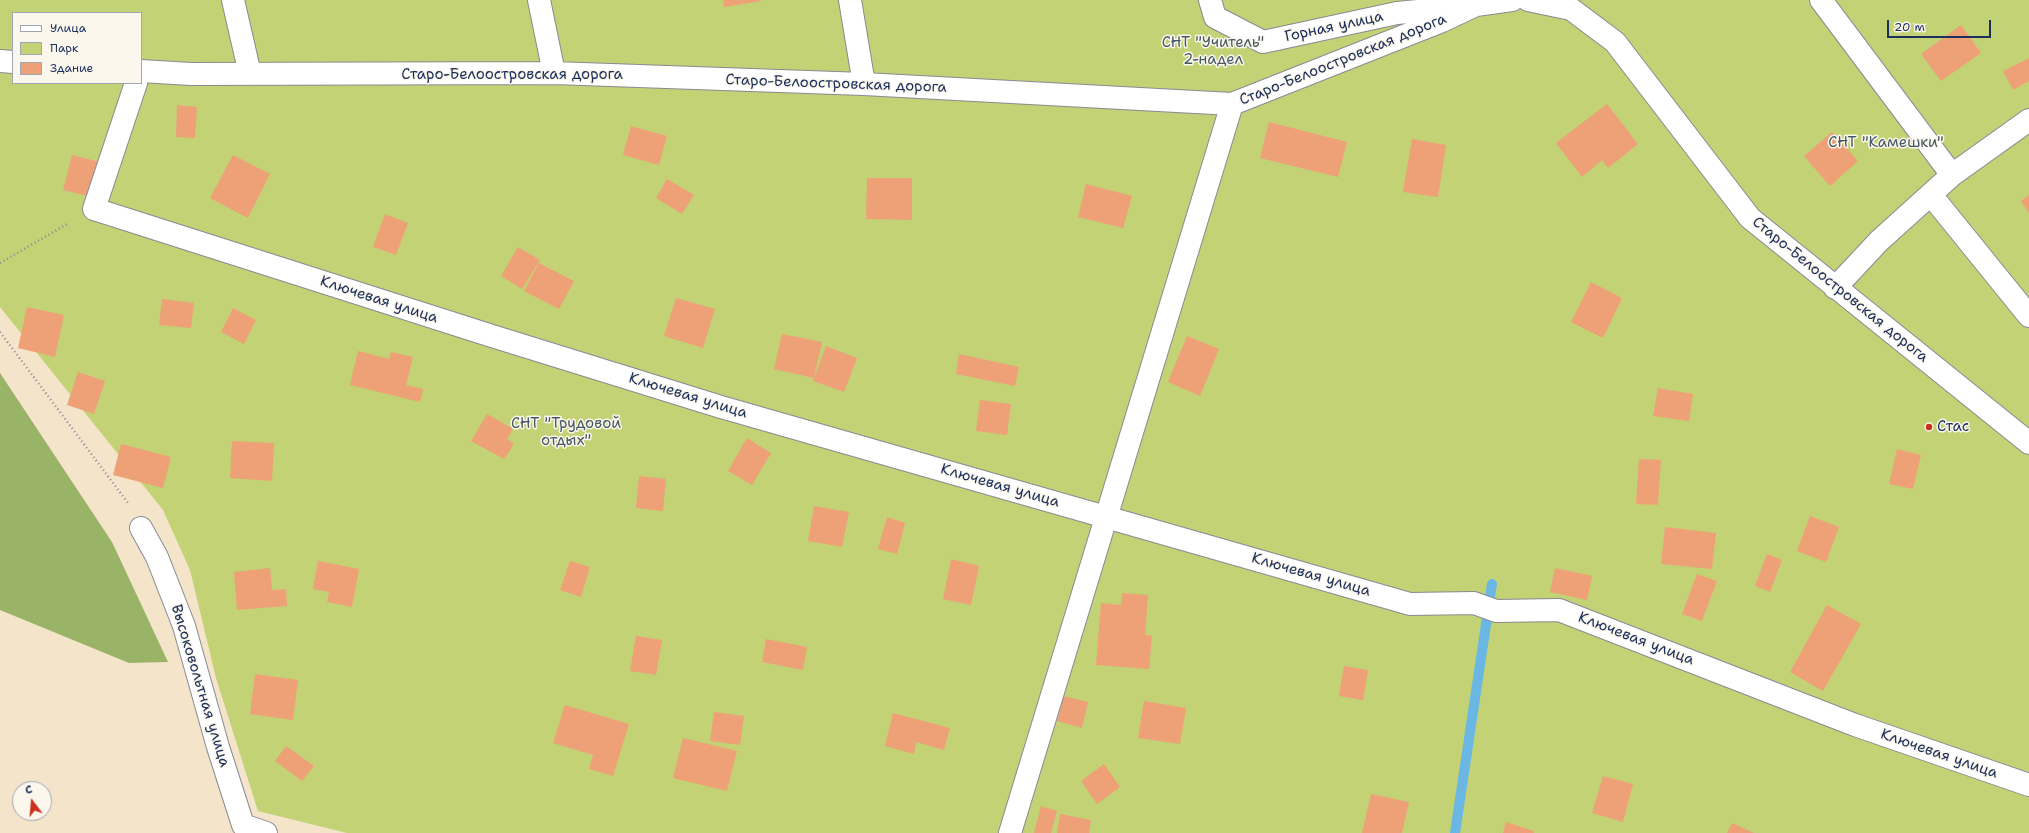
<!DOCTYPE html>
<meta charset="utf-8">
<style>
body{margin:0}
#map{position:relative;width:2029px;height:833px;overflow:hidden;background:#f4e4c9;font-family:"Shantell Sans",sans-serif}
canvas{display:block}
.legend{position:absolute;left:12px;top:12px;width:130px;height:72px;box-sizing:border-box;background:#fbf7ec;border:1px solid #a1a7b3;margin:0;padding:5px 7px;list-style:none;font-size:12px;color:#1b2f5e}
.legend li{display:flex;align-items:center;gap:8px;height:20px}
.legend b{width:20px;border:1px solid #a1a7b3}
.north{position:absolute;left:12px;top:781px;width:40px;height:40px;box-sizing:border-box;background:#fbf7ec;border:1px solid #a1a7b3;border-radius:50%;rotate:344deg;font-size:11px;font-weight:700;line-height:16px;text-align:center;color:#1b2f5e}
.north::after{content:'';display:block;margin:auto;width:14px;height:18px;background:#c8321e;clip-path:polygon(50% 0,100% 100%,50% 72%,0 100%)}
.scale{position:absolute;left:1887px;top:20px;width:104px;height:18px;box-sizing:border-box;border:2px solid #1b2f5e;border-top:0;padding-left:5px;font-size:12px;line-height:14px;white-space:nowrap;color:#1b2f5e;-webkit-text-stroke:3px #fbf7ec;paint-order:stroke}
</style>
<div id="map">
<canvas width="2029" height="833"></canvas>
<ul class="legend">
<li><b style="height:5px;background:#fff"></b>Улица</li>
<li><b style="height:11px;background:#c2d275"></b>Парк</li>
<li><b style="height:11px;background:#eea177"></b>Здание</li>
</ul>
<div class="north">С</div>
<div class="scale">20 m</div>
</div>
<script>
const g = document.querySelector('canvas').getContext('2d');
g.lineJoin = 'round';
function fill(path, color) {
  g.fillStyle = color;
  g.fill(path, 'evenodd');
}
function toPath(rows) {
  const path = new Path2D();
  for (const r of rows) {
    path.moveTo(r[0], r[1]);
    for (let i = 2; i < r.length; i += 2) path.lineTo(r[i], r[i + 1]);
  }
  return path;
}
function strokePath(path, color, width, dash) {
  g.strokeStyle = color;
  g.lineWidth = width;
  g.lineCap = dash ? 'butt' : 'round';
  g.setLineDash(dash || []);
  g.stroke(path);
}
function write(font, color, halo, rows, align = 'center') {
  g.font = font + ' "Shantell Sans",sans-serif';
  g.lineWidth = 3;
  g.setLineDash([]);
  g.textBaseline = 'middle';
  g.strokeStyle = halo;
  g.fillStyle = color;
  for (const [text, x, y, turn = 0] of rows) {
    g.save();
    g.translate(x, y);
    g.rotate((+turn || 0) * Math.PI / 180);
    g.textAlign = isNaN(turn) ? turn : align;
    if (halo) g.strokeText(text, 0, 0);
    g.fillText(text, 0, 0);
    g.restore();
  }
}
const green = toPath([
 [0,0,2029,0,2029,833,347,833,258,811,216,678,190,570,163,510,0,307],
 [13,13,141,13,141,83,13,83]
]);
const forest = toPath([
 [0,373,112,542,168,662,129,663,0,610]
]);
const stream = toPath([
 [1455,833,1492,584]
]);
const building = toPath([
 [723,0,761,0,761,1,724,7],
 [1961,25,1981,53,1941,81,1921,54],
 [2029,58,2029,81,2013,90,2003,71],
 [1607,104,1638,144,1608,168,1602,160,1582,177,1556,143],
 [177,105,197,107,195,138,176,137],
 [1269,122,1347,142,1338,177,1260,158],
 [631,126,667,136,659,165,623,155],
 [1832,132,1858,161,1830,186,1804,156],
 [1412,139,1446,145,1438,197,1403,192],
 [72,155,100,162,92,197,63,190],
 [233,155,270,174,248,218,210,198],
 [867,178,912,178,912,220,866,219],
 [667,179,694,195,682,214,656,198],
 [1086,184,1132,196,1123,228,1078,217],
 [2029,195,2029,213,2021,201],
 [385,214,408,223,396,255,373,247],
 [518,247,540,260,522,289,501,276],
 [539,263,574,281,559,309,524,291],
 [1591,282,1622,298,1603,338,1571,322],
 [676,298,715,309,703,348,664,336],
 [162,299,194,303,191,328,159,325],
 [27,307,64,315,55,357,18,348],
 [233,308,256,320,244,344,221,332],
 [782,334,822,342,814,378,774,369],
 [1187,336,1219,349,1200,396,1168,382],
 [826,346,857,358,844,392,813,381],
 [358,351,389,359,391,352,413,357,406,385,423,389,420,402,350,385],
 [959,354,1019,367,1015,386,956,374],
 [78,372,105,381,94,414,67,405],
 [1658,388,1693,394,1689,421,1653,416],
 [980,400,1011,404,1007,435,976,431],
 [487,414,513,429,507,439,514,444,504,459,471,441],
 [747,438,771,453,752,485,728,471],
 [232,441,274,443,272,481,230,478],
 [121,444,171,457,163,488,113,475],
 [1897,449,1921,455,1913,489,1889,484],
 [1639,459,1661,460,1658,505,1636,504],
 [639,476,666,479,663,511,636,508],
 [814,506,849,512,842,547,808,541],
 [1810,516,1839,527,1826,562,1797,551],
 [887,517,905,523,897,554,878,549],
 [1665,527,1716,533,1712,569,1661,564],
 [1767,554,1782,560,1770,592,1755,586],
 [951,559,979,566,971,605,943,599],
 [318,561,359,569,352,607,327,602,329,592,313,589],
 [570,561,590,567,581,597,560,590],
 [270,568,272,590,286,589,287,606,237,610,234,572],
 [1555,568,1592,576,1587,600,1550,592],
 [1697,574,1717,581,1702,621,1682,614],
 [1122,593,1148,595,1145,635,1152,636,1149,669,1096,665,1101,603,1121,605],
 [1827,605,1861,624,1823,691,1790,672],
 [636,636,662,640,656,675,630,671],
 [766,639,807,647,803,670,762,662],
 [1344,666,1368,670,1363,700,1339,696],
 [255,674,298,680,293,720,250,714],
 [1064,696,1088,702,1082,728,1057,721],
 [1144,701,1186,708,1180,744,1138,738],
 [565,705,629,724,613,776,589,769,593,755,553,743],
 [714,712,744,716,740,745,710,741],
 [893,713,950,728,944,750,916,742,914,754,885,746],
 [683,738,737,751,727,791,673,778],
 [286,746,314,766,302,781,275,761],
 [1104,764,1120,787,1097,804,1081,781],
 [1603,776,1633,784,1623,822,1592,813],
 [1371,794,1409,802,1402,833,1362,833],
 [1041,806,1057,811,1051,833,1034,833],
 [1060,814,1091,820,1089,833,1057,833],
 [1506,822,1534,831,1534,833,1503,833],
 [1732,823,1754,833,1727,833]
]);
const path = toPath([
 [0,263,69,223],
 [0,332,128,503]
]);
const minor = toPath([
 [233,0,250,74],
 [539,0,554,73],
 [850,0,864,84],
 [1210,0,1215,17,1263,42,1397,13,1459,7],
 [1528,0,1571,9,1615,42,1750,218,2029,443],
 [1821,0,1952,175],
 [0,61,13,62],
 [141,71,191,74,554,73,864,84,1232,104,1442,21,1476,5,1512,0],
 [136,83,94,209,492,336,721,407,1410,604,1474,603,1496,611,1559,610,1855,725,2029,785],
 [1931,195,2029,316],
 [1835,288,1879,241,1952,175,2029,120],
 [141,528,157,557,184,626,218,747,243,825,266,833],
 [1010,833,1232,104]
]);
const markers = [
 [1929,427,4,"#c8321e"]
];
const streetNames = [
 ["Горная улица",1334,27,-12],
 ["Старо-Белоостровская дорога",1343,60,-22],
 ["Старо-Белоостровская дорога",512,75],
 ["Старо-Белоостровская дорога",836,84,2],
 ["Старо-Белоостровская дорога",1840,290,39],
 ["Ключевая улица",379,300,18],
 ["Ключевая улица",688,396,17],
 ["Ключевая улица",1000,486,16],
 ["Ключевая улица",1311,575,16],
 ["Ключевая улица",1636,639,21],
 ["Высоковольтная улица",200,686,73],
 ["Ключевая улица",1939,754,19]
];
const parkNames = [
 ["СНТ \"Учитель\"",1213,43],
 ["2-надел",1213,60],
 ["СНТ \"Камешки\"",1886,143],
 ["СНТ \"Трудовой",566,424],
 ["отдых\"",566,441]
];
const poiNames = [
 ["Стас",1937,427]
];
fill(green, '#c2d275');
fill(forest, '#99b466');
strokePath(stream, '#6ab7e4', 10);
fill(building, '#eea177');
strokePath(minor, '#888a94', 24);
strokePath(path, '#888a94', 2.5, [1, 3]);
strokePath(minor, '#fff', 22);
for (const [x, y, r, color] of markers) {
  const dot = new Path2D();
  dot.arc(x, y, r, 0, 2 * Math.PI);
  g.fillStyle = color;
  g.fill(dot);
  strokePath(dot, '#fbf7ec', 1.5);
}
write('15px', '#1b2f5e', '#fbf7ec', streetNames);
write('15px', '#455864', '#fbf7ec', parkNames);
write('15px', '#1b2f5e', '#fbf7ec', poiNames, 'left');
</script>
